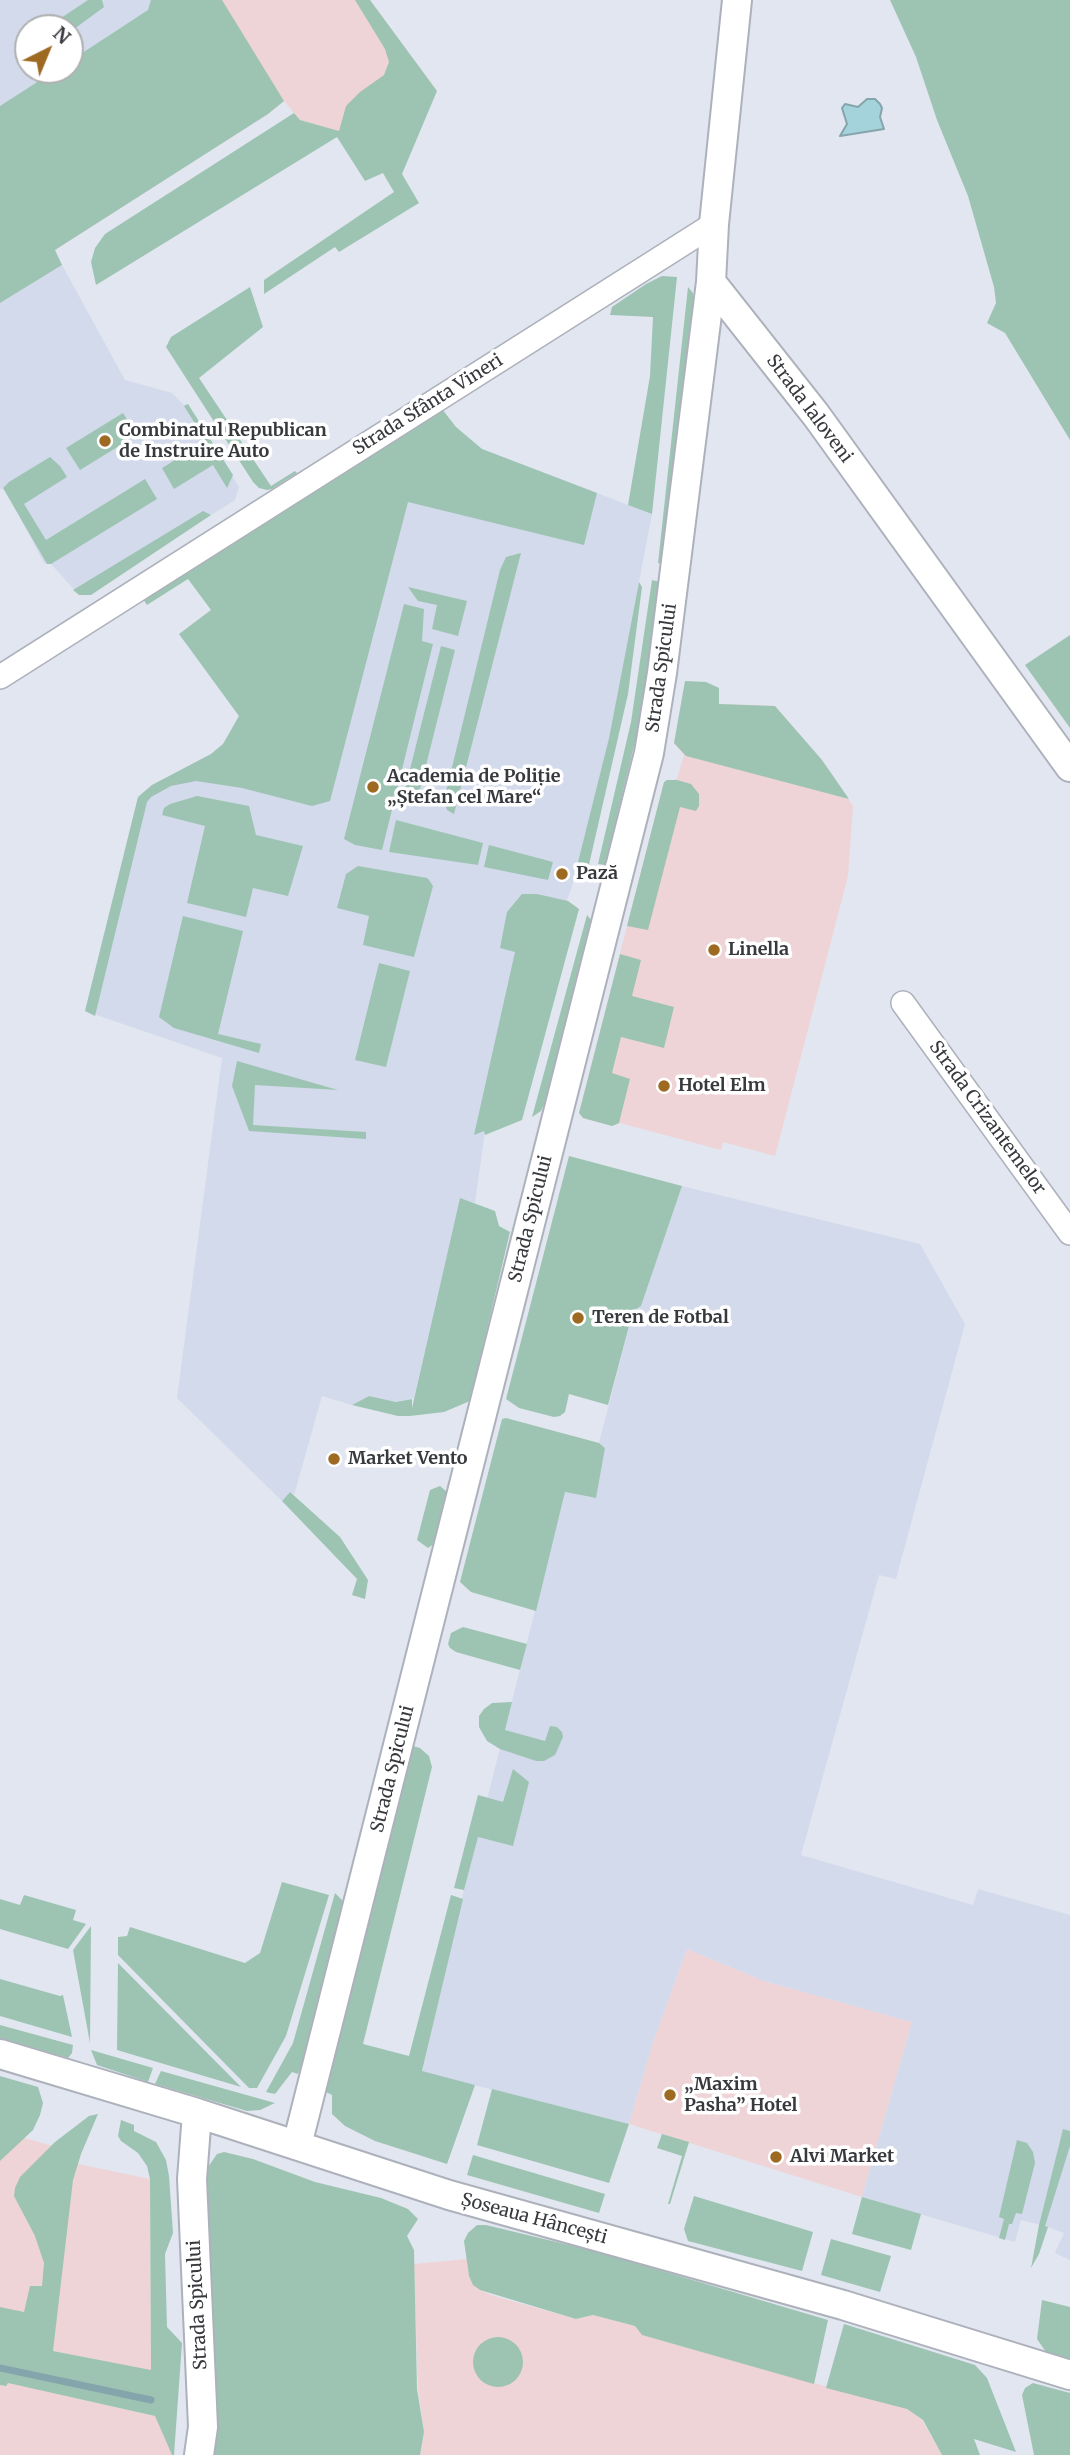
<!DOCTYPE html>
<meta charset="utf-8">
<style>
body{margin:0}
#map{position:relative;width:1070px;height:2455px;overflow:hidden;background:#e2e6f0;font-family:Merriweather,serif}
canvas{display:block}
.north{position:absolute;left:14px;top:14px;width:70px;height:70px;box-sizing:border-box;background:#fff;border:2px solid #afb0b1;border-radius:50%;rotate:43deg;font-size:19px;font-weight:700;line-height:28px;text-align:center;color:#37393d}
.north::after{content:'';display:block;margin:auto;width:24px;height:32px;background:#9e6a22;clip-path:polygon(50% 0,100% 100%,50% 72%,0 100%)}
</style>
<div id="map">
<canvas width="1070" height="2455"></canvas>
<div class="north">N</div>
</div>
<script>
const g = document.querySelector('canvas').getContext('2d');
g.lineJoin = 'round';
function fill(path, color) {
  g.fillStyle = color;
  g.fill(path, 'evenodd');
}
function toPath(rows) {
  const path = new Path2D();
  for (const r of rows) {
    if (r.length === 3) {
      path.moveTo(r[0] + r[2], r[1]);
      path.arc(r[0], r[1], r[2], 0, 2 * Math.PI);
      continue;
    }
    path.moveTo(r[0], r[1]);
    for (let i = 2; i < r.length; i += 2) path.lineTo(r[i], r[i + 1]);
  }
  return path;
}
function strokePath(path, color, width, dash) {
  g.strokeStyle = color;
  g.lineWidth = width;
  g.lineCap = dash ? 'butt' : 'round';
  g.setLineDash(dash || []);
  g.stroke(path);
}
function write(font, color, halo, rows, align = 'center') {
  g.font = font + ' Merriweather,serif';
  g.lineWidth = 7;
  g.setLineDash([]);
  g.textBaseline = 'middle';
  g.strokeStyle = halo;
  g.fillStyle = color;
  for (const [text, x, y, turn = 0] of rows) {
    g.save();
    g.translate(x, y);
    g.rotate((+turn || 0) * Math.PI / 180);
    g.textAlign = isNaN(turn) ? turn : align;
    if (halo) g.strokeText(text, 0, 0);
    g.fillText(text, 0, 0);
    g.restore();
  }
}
const commercial = toPath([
 [172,0,370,0,437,91,388,183,383,173,346,134,300,120,284,101,268,114,55,250,62,265,0,303],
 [719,704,775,706,822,760,853,806,848,876,775,1156,723,1142,721,1150,620,1123,612,1126,583,1118,579,1113,664,782,677,779,684,755,674,743],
 [687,1949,764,1981,912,2022,862,2197,629,2124,653,2042],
 [0,2131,81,2154,78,2164,150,2179,151,2371,53,2351,0,2324],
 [467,2259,469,2276,480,2290,491,2295,576,2319,593,2315,635,2326,642,2335,907,2409,922,2420,942,2455,420,2455,424,2432,418,2389,414,2264],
 [0,2381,155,2416,172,2455,0,2455]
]);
const built = toPath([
 [0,0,172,0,0,127],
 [28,28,70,28,70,70,28,70],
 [62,265,125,380,172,393,184,405,188,404,239,487,235,500,129,567,91,595,79,595,51,564,44,563,4,488,0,489,0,303],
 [456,427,482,449,652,514,609,738,572,886,485,1131,475,1203,460,1199,414,1398,396,1402,369,1396,352,1405,322,1396,294,1495,290,1492,282,1501,177,1398,222,1058,85,1011,138,797,152,785,211,754,223,744,239,716,179,634],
 [682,1186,920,1244,965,1324,896,1579,879,1575,801,1855,973,1905,978,1889,1070,1915,1070,2260,1055,2253,1064,2233,1045,2226,1021,2220,1015,2242,862,2197,912,2022,764,1981,687,1949,653,2042,629,2124,422,2072,464,1890,565,1492,595,1498,605,1448,599,1443,633,1311,641,1306]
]);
const green = toPath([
 [88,0,102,0,104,7,70,32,70,28,46,28],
 [151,0,222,0,284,101,268,114,55,250,62,265,0,303,0,106,56,70,70,70,70,61,148,10],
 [355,0,370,0,437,91,402,174,419,203,339,252,335,247,264,294,264,280,394,192,383,173,365,181,337,137,96,285,91,262,95,248,105,234,294,113,300,120,339,131,346,106,360,92,384,75,389,62,385,49],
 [890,0,1070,0,1070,440,1005,333,987,323,996,303,994,287,968,196,937,120,916,57],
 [662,276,677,277,652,514,628,505,650,376,653,317,610,315,612,307,646,284],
 [250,287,263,327,199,378,271,486,295,471,297,473,272,489,267,490,259,488,253,482,166,347,171,337],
 [688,287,693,293,694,311,663,564,658,563],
 [188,404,233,475,227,488,213,465,174,489,162,468,206,441,184,406],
 [442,409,456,427,482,449,597,493,584,545,408,502,330,801,312,806,242,788,196,781,171,786,151,797,147,802,95,1016,85,1011,138,797,152,785,211,754,223,744,239,716,179,634,211,610,188,579,147,605,141,596],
 [123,413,137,435,80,470,66,448],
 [50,457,60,466,67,477,24,504,46,540,145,479,157,499,51,564,47,564,3,488,9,482],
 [203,511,211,515,91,595,79,595,73,590],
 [521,553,454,814,447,810,444,800,500,570,506,557],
 [652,580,660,582,644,705,605,865,598,864,631,722],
 [639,582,642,587,628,694,588,869,577,866,609,738],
 [408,587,467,601,458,636,432,629,437,605,418,601],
 [404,604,424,609,422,641,433,644,382,850,355,845,344,839],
 [1070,635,1070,728,1025,665],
 [441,646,455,650,417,801,403,797],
 [685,681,706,682,719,688,719,704,775,706,822,760,849,799,686,756,674,743],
 [667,780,677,780,691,784,699,794,699,806,696,811,680,807,648,930,627,926,664,782],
 [197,796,249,806,256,835,303,846,288,896,253,888,246,917,187,903,205,826,162,815,164,808,170,804],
 [396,820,483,843,478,865,389,852],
 [489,845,553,862,548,880,484,867],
 [358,866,427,878,429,880,433,886,414,957,363,945,369,916,337,908,346,874],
 [522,894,537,894,568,901,579,909,522,1120,485,1135,484,1131,474,1135,515,952,500,948,507,912],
 [587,915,592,921,546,1100,541,1111,532,1117],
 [183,916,243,931,218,1034,261,1044,259,1053,174,1028,159,1017],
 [620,954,641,960,632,996,674,1007,664,1048,621,1037,612,1073,630,1079,619,1123,612,1126,583,1118,579,1113],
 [379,963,410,971,386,1067,355,1060],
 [237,1061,338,1090,255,1085,253,1125,366,1132,366,1139,249,1131,232,1086],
 [569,1156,682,1186,641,1306,633,1311,608,1405,569,1394,565,1412,560,1416,554,1417,519,1408,506,1399],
 [460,1198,495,1211,499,1226,510,1232,470,1401,444,1412,410,1416,398,1416,352,1405,369,1396,396,1402,412,1399,412,1408],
 [506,1418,599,1443,605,1448,596,1498,565,1492,536,1611,471,1592,460,1582,502,1419],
 [440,1486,447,1492,434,1544,428,1548,417,1540,430,1490],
 [290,1492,340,1537,368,1580,365,1599,352,1595,357,1579,282,1501],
 [463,1627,527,1644,520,1670,456,1652,450,1648,448,1644,451,1633],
 [512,1702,505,1730,545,1741,550,1726,557,1727,562,1732,563,1737,555,1755,544,1761,536,1761,500,1749,487,1741,479,1727,479,1716,484,1709,492,1703],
 [413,1746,420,1748,429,1756,432,1767,363,2044,409,2056,451,1895,463,1899,422,2071,475,2085,447,2164,375,2141,345,2126,332,2114,332,2095,326,2092],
 [513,1769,529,1782,513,1846,478,1837,464,1890,454,1888,478,1795,503,1802],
 [282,1882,329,1895,286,2036,257,2088,249,2088,118,1955,118,1937,127,1936,130,1927,245,1963,260,1953],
 [335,1893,345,1903,307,2051,298,2074,292,2072,275,2094,266,2092,293,2043],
 [24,1895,76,1910,73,1920,86,1924,68,1949,0,1929,0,1899,20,1905],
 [91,1926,90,2043,73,1950],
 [118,1963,241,2087,117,2050],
 [0,1979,60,1996,63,1995,72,2037,0,2016],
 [0,2025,73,2045,72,2053,68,2058,0,2038],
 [91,2050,153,2068,148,2082,97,2065],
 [161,2071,275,2103,260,2110,247,2111,155,2084],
 [0,2076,38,2087,43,2103,40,2115,33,2130,0,2161],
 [492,2089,629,2124,609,2183,477,2145],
 [98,2114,81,2154,73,2180,53,2351,151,2370,150,2179,147,2166,138,2153,121,2141,118,2136,121,2120,134,2125,134,2131,156,2142,166,2160,169,2176,173,2233,165,2254,167,2327,182,2343,174,2455,172,2455,155,2416,8,2383,6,2386,0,2385,0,2307,24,2312,30,2286,42,2286,44,2263,35,2236,14,2196,15,2188,20,2177,55,2142,89,2116],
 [1063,2129,1070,2131,1070,2146,1045,2226,1048,2227,1039,2254,1031,2268,1039,2225],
 [662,2134,689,2142,670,2204,668,2204,682,2156,657,2148],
 [1017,2140,1027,2143,1033,2152,1035,2163,1022,2214,1016,2213,1012,2224,1009,2224,1005,2240,999,2238,1004,2219,999,2217],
 [224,2152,253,2159,315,2182,381,2198,408,2209,418,2219,407,2236,414,2250,417,2389,424,2432,420,2455,214,2455,216,2382,206,2192,208,2167,217,2154],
 [473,2155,605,2194,599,2213,467,2175],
 [694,2196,813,2232,802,2271,688,2241,684,2229],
 [862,2197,921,2214,911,2250,852,2234],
 [477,2225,486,2225,598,2252,828,2320,814,2384,642,2335,635,2326,593,2315,576,2319,480,2290,473,2285,469,2276,464,2241,468,2233],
 [831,2239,891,2256,880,2292,821,2275],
 [1042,2300,1070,2307,1070,2359,1046,2352,1037,2339],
 [844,2324,975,2365,987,2378,1016,2452,974,2439,980,2455,942,2455,923,2420,907,2409,826,2388],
 [498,2362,25],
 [1033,2383,1070,2393,1070,2455,1034,2455,1022,2395,1025,2388]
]);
const water = toPath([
 [867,99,875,99,880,104,882,108,880,117,884,129,840,136,847,124,842,108,845,104,858,107,867,99]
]);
const stream = toPath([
 [0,2368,151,2400]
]);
const minor = toPath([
 [0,677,714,224],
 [903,1003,1070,1233]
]);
const tertiary = toPath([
 [711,282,816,415,1070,767],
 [0,2054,197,2113,449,2195,843,2305,1070,2375],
 [197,2113,192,2179,203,2427,199,2455],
 [297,2145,649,753,662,673,711,282,714,224,737,0]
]);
const markers = [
 [105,441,7,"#9e6a22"],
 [373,787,7,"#9e6a22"],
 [562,874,7,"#9e6a22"],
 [714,950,7,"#9e6a22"],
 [664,1086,7,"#9e6a22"],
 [578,1318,7,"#9e6a22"],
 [334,1459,7,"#9e6a22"],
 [670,2095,7,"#9e6a22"],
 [776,2157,7,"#9e6a22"]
];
const streetNames = [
 ["Strada Sfânta Vineri",428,405,-32],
 ["Strada Ialoveni",809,409,53],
 ["Strada Spicului",662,668,-82],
 ["Strada Crizantemelor",987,1118,54],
 ["Strada Spicului",531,1219,-76],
 ["Strada Spicului",393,1769,-76],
 ["Șoseaua Hâncești",534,2219,15],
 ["Strada Spicului",198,2305,-93]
];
const poiNames = [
 ["Combinatul Republican",119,431],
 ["de Instruire Auto",119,452],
 ["Academia de Poliție",387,777],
 ["„Ștefan cel Mare“",387,798],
 ["Pază",576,874],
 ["Linella",728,950],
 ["Hotel Elm",678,1086],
 ["Teren de Fotbal",592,1318],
 ["Market Vento",348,1459],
 ["„Maxim",684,2085],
 ["Pasha” Hotel",684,2106],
 ["Alvi Market",790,2157]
];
fill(commercial, '#efd4d7');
fill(built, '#d3daeb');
fill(green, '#9dc4b2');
fill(water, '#a5d3db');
strokePath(water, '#84a5ac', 2);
strokePath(stream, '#84a5ac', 7);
strokePath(minor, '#adb1bb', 26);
strokePath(tertiary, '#adb1bb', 32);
strokePath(minor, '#fff', 23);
strokePath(tertiary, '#fff', 28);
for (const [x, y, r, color] of markers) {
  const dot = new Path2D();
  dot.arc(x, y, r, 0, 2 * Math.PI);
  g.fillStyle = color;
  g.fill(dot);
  strokePath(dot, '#fff', 2.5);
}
write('18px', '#37393d', '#fff', streetNames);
write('bold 18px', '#37393d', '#fff', poiNames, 'left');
</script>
